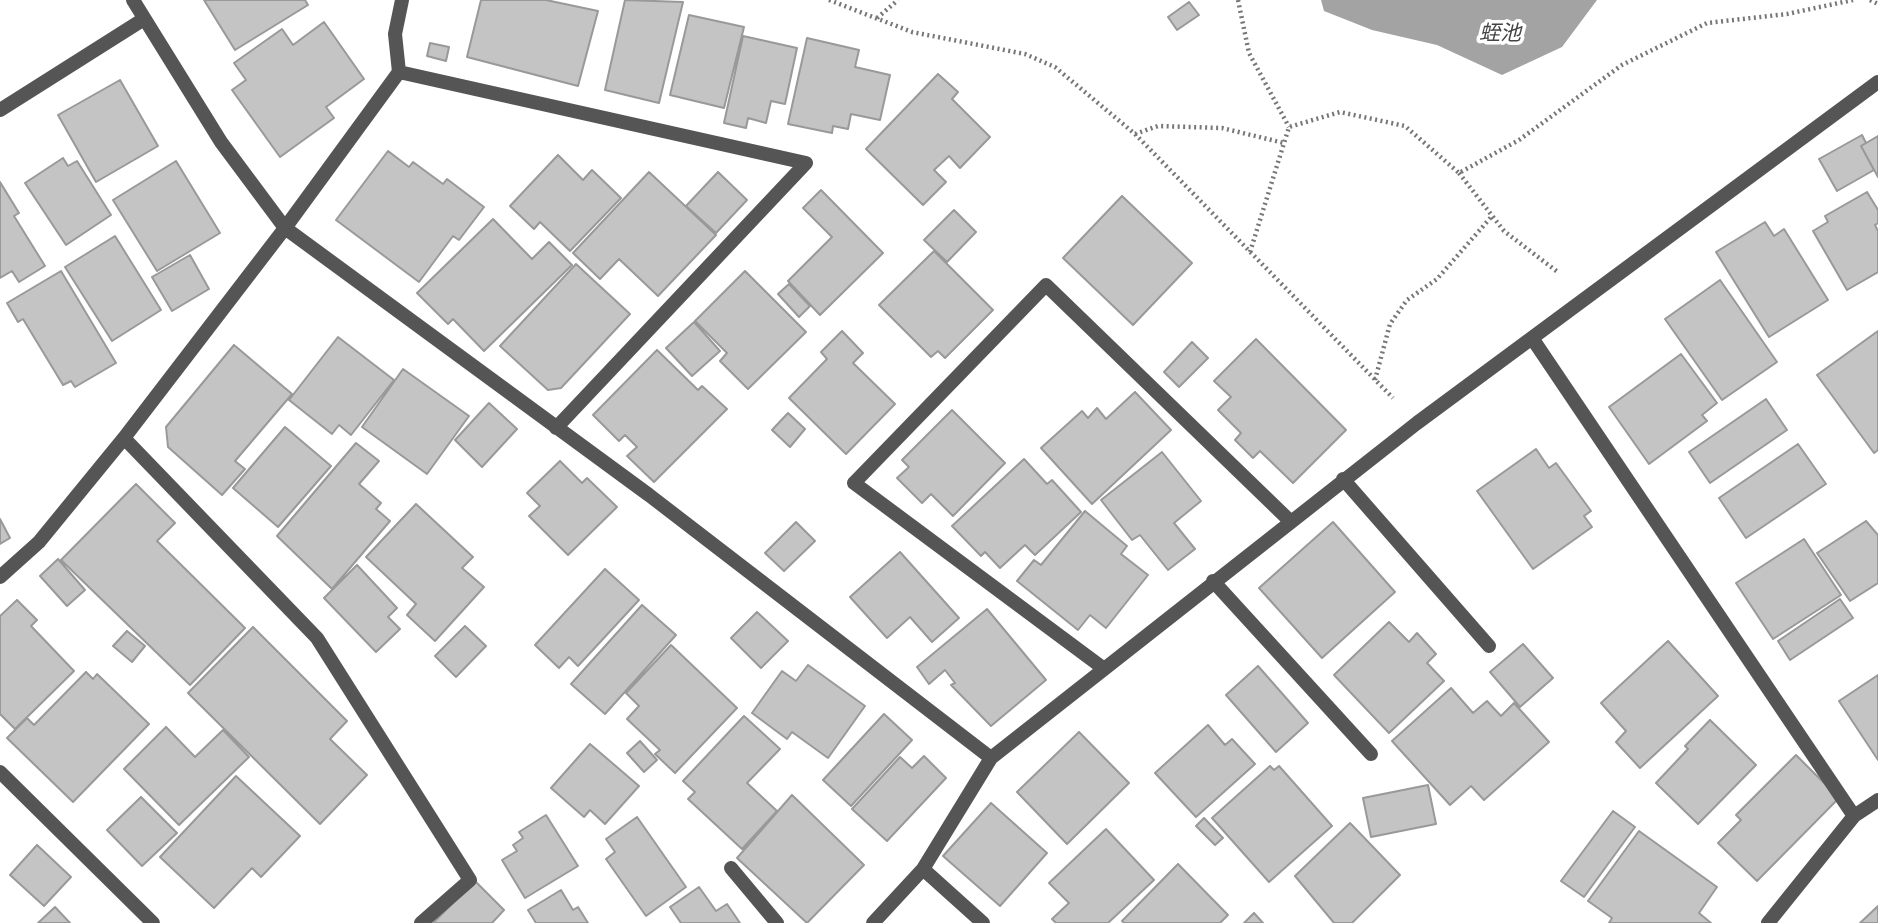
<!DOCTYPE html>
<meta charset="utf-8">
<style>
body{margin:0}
canvas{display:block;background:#fff}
</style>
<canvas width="1878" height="923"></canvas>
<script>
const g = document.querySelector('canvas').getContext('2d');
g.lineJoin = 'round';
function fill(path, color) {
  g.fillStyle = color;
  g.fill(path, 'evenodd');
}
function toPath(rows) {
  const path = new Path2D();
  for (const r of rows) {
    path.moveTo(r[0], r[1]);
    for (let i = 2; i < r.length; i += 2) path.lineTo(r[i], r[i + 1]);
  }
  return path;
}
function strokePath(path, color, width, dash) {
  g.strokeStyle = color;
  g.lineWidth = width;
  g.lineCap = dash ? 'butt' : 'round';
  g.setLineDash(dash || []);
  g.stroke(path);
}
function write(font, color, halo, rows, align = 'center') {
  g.font = font + ' Poppins,"Noto Sans JP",sans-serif';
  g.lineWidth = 7;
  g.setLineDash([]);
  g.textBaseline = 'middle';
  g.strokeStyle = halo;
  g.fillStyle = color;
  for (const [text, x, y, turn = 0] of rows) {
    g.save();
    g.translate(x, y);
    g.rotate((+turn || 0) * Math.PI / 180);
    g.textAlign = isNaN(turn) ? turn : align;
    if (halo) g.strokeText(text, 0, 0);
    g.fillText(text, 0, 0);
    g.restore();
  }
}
const water = toPath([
 [1321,0,1597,0,1562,47,1502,75,1437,45,1372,30,1324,11]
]);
const building = toPath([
 [204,0,305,0,308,5,235,50,204,0],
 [481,0,546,0,598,11,578,86,467,57,481,0],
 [625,0,683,2,659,103,605,90,625,0],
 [1189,2,1199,15,1177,30,1168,17,1189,2],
 [689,15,744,27,724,108,670,95,689,15],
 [324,22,364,79,326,107,334,118,280,157,232,90,246,80,234,63,282,29,293,45,324,22],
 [743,36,797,48,785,104,771,101,766,123,748,118,746,128,724,123,743,36],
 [807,38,859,50,855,67,890,75,880,120,851,114,848,129,833,126,832,133,788,124,807,38],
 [430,43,449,47,446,61,427,56,430,43],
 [938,74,958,92,952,99,990,137,960,168,949,156,934,170,946,182,923,205,866,149,938,74],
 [120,80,158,146,96,182,58,115,120,80],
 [1862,135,1866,143,1861,146,1874,170,1837,191,1819,159,1862,135],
 [1878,136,1878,177,1861,146,1878,136],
 [388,151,409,167,413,162,443,184,447,179,484,207,459,240,453,236,419,282,336,220,388,151],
 [558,155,583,180,592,170,621,198,570,251,540,222,534,229,510,206,558,155],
 [63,158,68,166,77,161,111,215,66,245,25,183,63,158],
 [176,161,220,233,157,271,113,200,176,161],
 [649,172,716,235,658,296,619,259,600,279,573,253,649,172],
 [718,172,747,200,716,233,686,206,718,172],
 [0,182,19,213,14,216,45,266,19,282,12,271,0,278,0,182],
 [821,190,883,253,820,315,788,281,832,237,803,208,821,190],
 [1867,192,1878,210,1878,223,1875,225,1878,231,1878,272,1847,290,1813,231,1828,222,1825,216,1867,192],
 [1122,196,1192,263,1133,325,1063,258,1122,196],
 [954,210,976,232,947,262,924,240,954,210],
 [493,219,532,259,549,242,572,265,484,351,453,319,448,324,417,293,493,219],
 [1765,222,1774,236,1784,229,1828,300,1769,337,1716,252,1765,222],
 [115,236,161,310,112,341,65,267,115,236],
 [934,251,993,310,945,358,938,351,931,357,879,305,934,251],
 [190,255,209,289,172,311,152,277,190,255],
 [576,264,630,314,561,388,548,390,500,346,576,264],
 [61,271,116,363,75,387,71,381,63,385,23,319,18,322,7,303,61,271],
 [745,271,806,332,748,389,720,361,727,353,695,321,745,271],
 [1720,280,1777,362,1722,400,1665,319,1720,280],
 [789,284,810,306,799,317,778,294,789,284],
 [694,322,720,351,692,376,666,348,694,322],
 [842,331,863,353,853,363,895,404,846,454,789,398,827,359,821,352,842,331],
 [1878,331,1878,450,1874,453,1817,375,1878,331],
 [338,337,394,380,351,435,339,425,332,434,289,400,338,337],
 [1256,339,1346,430,1293,483,1260,451,1253,458,1235,440,1241,433,1218,410,1231,397,1214,381,1256,339],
 [1192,342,1208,358,1179,387,1164,372,1192,342],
 [234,345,292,394,235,461,245,469,222,495,168,447,166,427,234,345],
 [657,350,698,390,702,386,727,409,654,482,627,456,637,447,625,435,619,441,593,415,657,350],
 [1681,354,1717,403,1702,415,1707,421,1649,464,1609,407,1681,354],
 [403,369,469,416,427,474,362,427,403,369],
 [1135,392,1171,430,1092,504,1041,448,1082,411,1088,418,1097,408,1106,419,1135,392],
 [1766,399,1787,430,1710,483,1689,452,1766,399],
 [489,403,517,429,482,467,455,440,489,403],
 [952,410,1005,463,953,516,931,494,922,503,897,478,909,467,902,460,952,410],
 [788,413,805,429,790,447,772,430,788,413],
 [285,427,331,466,278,527,233,488,285,427],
 [356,443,379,461,359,484,381,503,376,509,390,521,332,589,277,536,356,443],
 [1798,444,1826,484,1746,538,1719,498,1798,444],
 [1536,449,1549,468,1556,463,1591,511,1584,516,1592,527,1533,569,1477,491,1536,449],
 [1162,452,1201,501,1174,523,1195,549,1168,570,1140,535,1132,540,1101,500,1162,452],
 [1024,459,1047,484,1052,480,1081,512,1035,555,1025,545,1000,568,985,552,981,556,952,526,1024,459],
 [560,461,582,483,587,478,617,507,568,555,529,516,540,506,527,493,560,461],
 [136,484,175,523,157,541,245,628,190,685,61,560,136,484],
 [416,504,473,557,462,568,484,587,435,641,407,615,416,604,366,557,416,504],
 [1085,511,1127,546,1121,554,1148,575,1106,628,1090,615,1078,630,1017,581,1034,560,1041,565,1085,511],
 [0,519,10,538,0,544,0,519],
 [1866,521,1878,535,1878,583,1850,601,1817,553,1866,521],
 [796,522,815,541,784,571,765,553,796,522],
 [1333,522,1395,592,1322,658,1259,588,1333,522],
 [1804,539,1841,595,1773,639,1736,583,1804,539],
 [900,552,959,618,932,642,910,617,887,638,850,597,900,552],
 [58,559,85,590,67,606,40,576,58,559],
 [357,565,397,608,388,617,400,629,376,652,324,598,357,565],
 [605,569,639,600,578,666,569,657,559,668,535,645,605,569],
 [1840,599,1853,618,1790,660,1778,641,1840,599],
 [17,600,37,620,31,626,74,671,15,729,0,714,0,616,17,600],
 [642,605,676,635,605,714,571,684,642,605],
 [987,609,1046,680,991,726,951,685,955,683,945,670,929,684,917,667,987,609],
 [757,612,788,641,761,668,731,638,757,612],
 [1389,622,1409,642,1417,633,1436,654,1427,663,1444,681,1389,733,1334,675,1389,622],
 [465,626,486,646,456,677,435,656,465,626],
 [253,627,347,721,330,739,367,775,320,824,188,693,253,627],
 [127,631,145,646,132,662,113,646,127,631],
 [1668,641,1718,696,1640,768,1616,742,1626,731,1601,703,1668,641],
 [1523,644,1553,678,1520,707,1490,672,1523,644],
 [671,645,737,708,675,773,655,754,660,750,627,719,639,706,626,693,671,645],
 [808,665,865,706,828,758,792,732,787,739,752,713,782,671,796,681,808,665],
 [1258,666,1308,723,1276,752,1226,695,1258,666],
 [86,672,93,679,97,674,149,724,73,802,7,738,27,718,34,725,86,672],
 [1878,675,1878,760,1839,701,1878,675],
 [1451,688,1473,713,1487,701,1501,716,1514,703,1549,742,1484,800,1471,786,1450,805,1392,741,1451,688],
 [884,714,912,740,851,806,823,780,884,714],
 [744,716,780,749,747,783,777,811,742,849,688,799,695,792,683,781,744,716],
 [1710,720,1756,765,1698,824,1656,783,1688,749,1685,746,1710,720],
 [1208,725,1225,745,1232,739,1255,764,1196,817,1155,773,1208,725],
 [166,727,195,757,223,730,249,757,179,825,124,769,166,727],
 [1079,732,1129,783,1067,844,1017,792,1079,732],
 [640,741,657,760,644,772,627,753,640,741],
 [590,744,639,786,605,824,590,810,584,817,551,788,590,744],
 [1796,755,1839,798,1757,881,1718,843,1741,820,1736,815,1796,755],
 [924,756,946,778,887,841,852,809,900,757,912,768,924,756],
 [1270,766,1274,770,1279,766,1332,826,1269,882,1212,818,1270,766],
 [236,776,300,836,261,877,252,868,214,908,160,857,236,776],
 [1428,785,1436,824,1371,837,1363,798,1428,785],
 [792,795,864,865,807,923,737,858,792,795],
 [141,797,177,833,142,866,107,830,141,797],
 [991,803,1047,853,1000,906,943,856,991,803],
 [1613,811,1635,827,1584,897,1561,881,1613,811],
 [546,815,578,866,525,898,502,860,517,851,513,845,523,838,519,832,546,815],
 [637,817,686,887,646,916,606,859,615,852,606,839,637,817],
 [1204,818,1223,838,1215,845,1196,826,1204,818],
 [1350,823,1400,875,1352,923,1334,923,1295,876,1350,823],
 [1106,829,1154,880,1108,923,1056,923,1052,919,1069,903,1049,883,1106,829],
 [1639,831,1717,887,1699,913,1711,923,1609,923,1612,918,1588,901,1639,831],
 [37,845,71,877,44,906,10,875,37,845],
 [1178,864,1228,915,1220,923,1124,923,1122,921,1178,864],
 [475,881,504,910,492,923,433,923,475,881],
 [699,887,716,911,727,904,740,923,681,923,670,907,699,887],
 [561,890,573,910,578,907,588,923,536,923,528,910,561,890],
 [1878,906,1878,923,1860,923,1878,906],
 [55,907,70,923,38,923,55,907],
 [1254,913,1263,923,1244,923,1254,913]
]);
const path = toPath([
 [829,0,912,32,1025,54,1055,67,1135,134,1393,398],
 [1238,0,1249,53,1289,127],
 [1870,0,1878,4],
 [877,18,898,0],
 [1135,134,1158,126,1222,128,1284,143],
 [1459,173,1504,231,1559,273],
 [1250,252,1289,127,1340,112,1405,126,1459,173,1519,140,1622,65,1707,23,1787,14,1853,0],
 [1375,380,1390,324,1407,300,1437,279,1492,216]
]);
const minor = toPath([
 [133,0,221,142,285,228,649,495,991,758],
 [399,72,395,34,402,0],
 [0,110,144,19],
 [1532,338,1854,816],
 [124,438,317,638,470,880,421,923],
 [1343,479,1489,646],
 [0,577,39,542,124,438,285,228,399,72,806,163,556,428],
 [1213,581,1371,754],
 [1103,668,854,483,1046,285,1289,520],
 [0,772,153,923],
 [731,868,777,923],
 [923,869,983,923],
 [873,923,923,869,991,758,1417,423,1878,82],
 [1768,923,1854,816,1878,800]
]);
const waterNames = [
 ["蛭池",1500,35]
];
fill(water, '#a3a3a3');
fill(building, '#c4c4c4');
strokePath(building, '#999', 2);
strokePath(path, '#777', 4.5, [2, 3.5]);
strokePath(minor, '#555', 14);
write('italic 21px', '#444', '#fff', waterNames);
</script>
